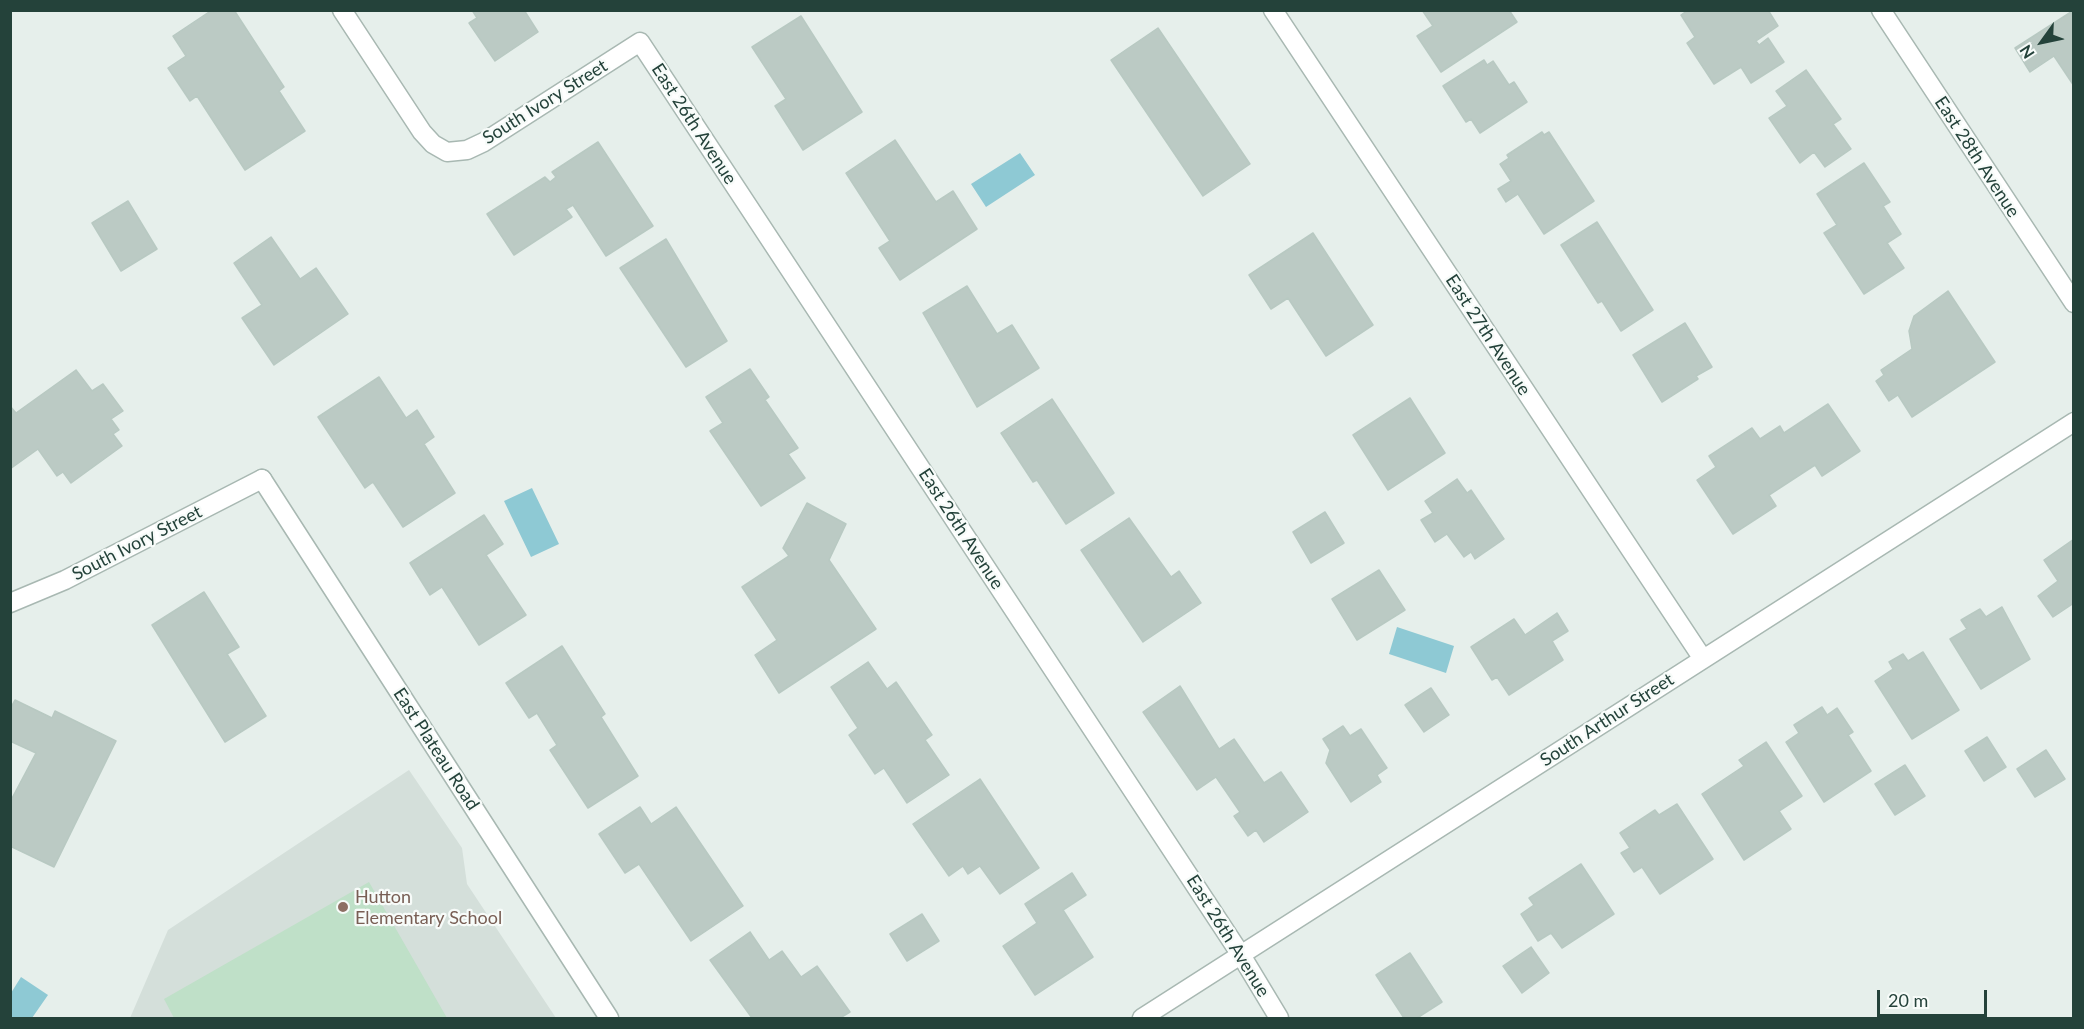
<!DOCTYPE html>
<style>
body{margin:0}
#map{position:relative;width:2084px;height:1029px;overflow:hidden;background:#e6efeb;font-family:Lato,sans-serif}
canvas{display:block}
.frame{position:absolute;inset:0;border:12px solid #24423a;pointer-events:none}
.north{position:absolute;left:2012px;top:12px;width:60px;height:60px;-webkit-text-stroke:4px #f7fbf9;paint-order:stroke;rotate:237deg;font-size:16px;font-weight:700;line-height:24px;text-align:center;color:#24423a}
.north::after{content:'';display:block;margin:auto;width:21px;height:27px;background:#24423a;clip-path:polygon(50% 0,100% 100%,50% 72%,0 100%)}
.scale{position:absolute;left:1877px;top:990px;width:110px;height:27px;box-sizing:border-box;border:3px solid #24423a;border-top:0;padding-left:8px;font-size:18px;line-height:21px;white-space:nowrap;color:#24423a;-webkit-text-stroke:4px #f7fbf9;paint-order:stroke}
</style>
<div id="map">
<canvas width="2084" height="1029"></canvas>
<div class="frame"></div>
<div class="north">N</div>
<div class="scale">20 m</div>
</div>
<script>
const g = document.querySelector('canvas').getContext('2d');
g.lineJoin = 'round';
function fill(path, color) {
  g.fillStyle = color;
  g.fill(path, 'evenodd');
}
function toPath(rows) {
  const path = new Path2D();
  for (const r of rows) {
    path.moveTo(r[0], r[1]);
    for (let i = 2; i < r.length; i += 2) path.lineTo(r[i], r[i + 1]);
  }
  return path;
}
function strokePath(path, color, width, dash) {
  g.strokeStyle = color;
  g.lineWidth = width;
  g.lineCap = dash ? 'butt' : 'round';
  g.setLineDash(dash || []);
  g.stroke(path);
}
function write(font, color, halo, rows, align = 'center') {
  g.font = font + ' Lato,sans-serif';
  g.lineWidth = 4.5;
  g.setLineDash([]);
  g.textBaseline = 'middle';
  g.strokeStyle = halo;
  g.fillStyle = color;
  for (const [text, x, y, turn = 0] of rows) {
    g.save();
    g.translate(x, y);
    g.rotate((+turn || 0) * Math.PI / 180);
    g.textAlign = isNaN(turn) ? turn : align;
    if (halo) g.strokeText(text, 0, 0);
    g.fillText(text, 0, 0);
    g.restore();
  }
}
const built = toPath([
 [409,770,462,848,467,884,556,1018,130,1018,168,930]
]);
const green = toPath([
 [369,882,447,1018,174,1018,164,999]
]);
const water = toPath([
 [1020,153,1035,175,986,207,971,184],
 [532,488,559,544,531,557,504,501],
 [1397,627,1454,646,1446,673,1389,654],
 [21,977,48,995,32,1018,11,1018,11,993]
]);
const building = toPath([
 [212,10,234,10,284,87,279,91,305,131,245,170,197,96,190,101,168,68,186,56,173,36,212,10],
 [472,10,524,10,538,32,495,61,469,23,477,18,472,10],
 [1422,10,1509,10,1517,22,1441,72,1417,36,1433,26,1422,10],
 [1688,10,1768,10,1778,26,1756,41,1759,45,1768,38,1784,62,1751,83,1741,67,1714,84,1687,43,1695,37,1681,15,1688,10],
 [2071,12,2074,17,2074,86,2054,56,2030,72,2015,48,2071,12],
 [801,16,862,112,803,150,775,106,786,99,752,47,801,16],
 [1158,28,1250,164,1203,196,1111,60,1158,28],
 [1484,60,1487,65,1493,61,1509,85,1514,82,1527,102,1480,133,1471,119,1466,122,1443,86,1484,60],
 [1806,70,1841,119,1833,124,1851,149,1825,167,1814,152,1800,163,1769,118,1787,106,1776,91,1806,70],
 [1542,132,1544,135,1549,132,1594,201,1544,234,1518,194,1506,202,1498,189,1511,181,1500,164,1509,158,1507,155,1542,132],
 [895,140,936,202,953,191,977,229,900,280,879,248,890,241,846,173,895,140],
 [598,142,653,226,606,256,573,205,566,209,572,217,514,255,487,214,545,177,550,182,556,177,552,172,598,142],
 [1864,163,1890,202,1883,206,1901,234,1887,243,1904,268,1864,294,1824,233,1837,225,1817,194,1864,163],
 [128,201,157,249,121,271,92,223,128,201],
 [1597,222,1653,310,1621,331,1602,301,1598,303,1561,245,1597,222],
 [1313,233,1373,325,1326,356,1288,298,1271,309,1249,275,1313,233],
 [271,237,300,279,316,268,348,314,274,365,242,318,262,305,234,263,271,237],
 [666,239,727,341,686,367,620,268,666,239],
 [967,286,997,334,1012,325,1039,368,977,407,923,313,967,286],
 [1948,291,1995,362,1912,417,1898,395,1889,401,1876,381,1884,375,1881,370,1912,349,1909,331,1914,316,1948,291],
 [1685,323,1712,367,1696,376,1698,379,1662,402,1633,355,1685,323],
 [750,369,769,397,765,400,798,448,788,454,805,478,761,506,710,431,723,423,706,397,750,369],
 [76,370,92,391,103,384,123,411,111,419,119,430,113,434,122,446,71,483,63,472,57,476,38,449,10,469,10,406,16,413,76,370],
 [379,377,406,418,417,410,434,437,424,444,455,493,403,527,373,482,365,488,318,417,379,377],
 [1410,398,1445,453,1388,490,1353,435,1410,398],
 [1052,399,1114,493,1066,524,1037,480,1033,482,1001,433,1052,399],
 [1828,404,1860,451,1822,476,1815,465,1769,495,1776,506,1733,534,1697,480,1716,467,1709,456,1752,428,1760,439,1780,426,1784,433,1828,404],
 [1457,479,1467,493,1471,490,1504,539,1475,559,1471,552,1464,557,1447,534,1435,542,1421,520,1433,513,1425,501,1457,479],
 [807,503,846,524,829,560,876,629,779,693,755,655,777,640,742,587,789,556,783,548,807,503],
 [1325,512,1344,543,1311,563,1293,532,1325,512],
 [484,515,503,544,486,555,526,615,479,645,442,587,430,595,410,563,484,515],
 [1129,518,1171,577,1179,571,1201,603,1143,642,1081,550,1129,518],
 [2074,539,2074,603,2053,617,2038,596,2058,581,2044,560,2074,539],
 [1379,570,1405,610,1357,640,1332,599,1379,570],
 [204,592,239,647,227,654,266,716,225,742,152,625,204,592],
 [2002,607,2030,659,1981,689,1950,639,1967,629,1961,620,1980,609,1986,617,2002,607],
 [1557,613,1568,631,1552,641,1563,660,1509,695,1497,677,1492,680,1471,647,1514,619,1525,635,1557,613],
 [562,646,605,714,601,717,638,776,588,808,550,750,557,745,537,713,529,718,506,683,562,646],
 [1923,652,1959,710,1912,739,1875,681,1893,669,1889,662,1903,654,1908,661,1923,652],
 [868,662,887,689,896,682,932,735,925,740,949,775,907,803,884,768,875,774,849,735,858,728,831,687,868,662],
 [1180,686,1219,749,1234,739,1264,783,1281,772,1308,812,1264,842,1256,830,1248,836,1234,816,1240,812,1216,777,1197,790,1143,712,1180,686],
 [1431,688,1449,715,1424,732,1405,705,1431,688],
 [15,700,52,718,55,711,116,741,54,867,10,846,10,802,36,753,10,741,10,709,15,700],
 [1822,707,1827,715,1837,708,1853,732,1848,735,1871,771,1824,802,1786,742,1799,733,1794,725,1822,707],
 [1343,726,1350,736,1361,729,1387,768,1377,775,1381,782,1351,802,1326,763,1330,750,1323,739,1343,726],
 [1987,737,2006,767,1984,781,1965,751,1987,737],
 [1766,742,1802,796,1779,811,1791,829,1744,860,1702,794,1744,766,1739,760,1766,742],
 [2046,750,2065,779,2035,797,2017,769,2046,750],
 [1905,765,1925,796,1895,815,1875,784,1905,765],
 [980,779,1039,868,1000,894,980,866,968,874,963,866,949,876,913,824,980,779],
 [1677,804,1713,859,1660,894,1642,867,1634,872,1621,853,1630,848,1620,833,1655,810,1659,815,1677,804],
 [640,807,651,824,676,807,743,906,691,941,639,864,625,873,599,834,640,807],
 [1581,864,1614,914,1562,948,1551,933,1538,941,1521,914,1534,905,1529,898,1581,864],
 [1072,873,1086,895,1063,910,1093,957,1035,995,1003,946,1037,923,1025,904,1072,873],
 [922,914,939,941,907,961,890,934,922,914],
 [750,932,769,960,782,951,801,977,817,966,850,1012,840,1018,752,1018,710,960,750,932],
 [1531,947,1549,973,1522,993,1503,966,1531,947],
 [1410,953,1442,1002,1417,1018,1404,1018,1376,975,1410,953]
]);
const service = toPath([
 [10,603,65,580,262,479]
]);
const minor = toPath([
 [342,10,422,132,433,144,447,152,467,150,484,142,640,42,1241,955,1279,1018],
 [1273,10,1703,659],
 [1881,10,2074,303],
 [262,479,609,1018],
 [1142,1018,2074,422]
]);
const markers = [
 [343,907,6,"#8d6e63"]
];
const streetNames = [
 ["South Ivory Street",545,102,-32],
 ["East 26th Avenue",694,124,57],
 ["East 28th Avenue",1977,157,57],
 ["East 27th Avenue",1488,335,57],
 ["East 26th Avenue",961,529,57],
 ["South Ivory Street",137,543,-27],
 ["South Arthur Street",1607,720,-33],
 ["East Plateau Road",436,749,57],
 ["East 26th Avenue",1228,936,58]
];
const educationNames = [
 ["Hutton",355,897],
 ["Elementary School",355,918]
];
fill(built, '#d4dfda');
fill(green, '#bfe0c8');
fill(water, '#8ec9d4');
fill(building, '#bbcac4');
strokePath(building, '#b8c9c2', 1.5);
strokePath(service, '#a8b8b2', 21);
strokePath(minor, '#a8b8b2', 21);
strokePath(service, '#fff', 18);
strokePath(minor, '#fff', 18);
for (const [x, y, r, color] of markers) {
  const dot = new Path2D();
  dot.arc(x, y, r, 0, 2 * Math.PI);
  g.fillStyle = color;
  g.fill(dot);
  strokePath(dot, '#f7fbf9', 2);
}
write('18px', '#24423a', '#f7fbf9', streetNames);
write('18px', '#785e54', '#f7fbf9', educationNames, 'left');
</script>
